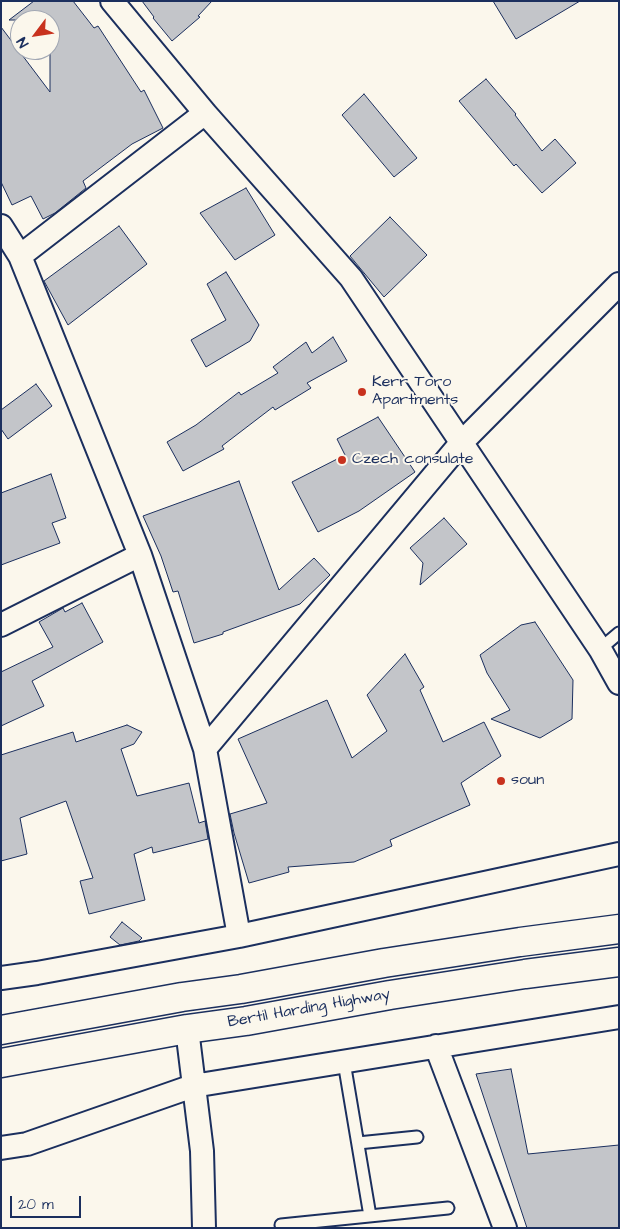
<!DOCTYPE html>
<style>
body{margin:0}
#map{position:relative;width:620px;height:1229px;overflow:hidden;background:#fbf7ec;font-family:"Architects Daughter",sans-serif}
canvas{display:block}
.frame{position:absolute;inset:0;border:2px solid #1b2f5e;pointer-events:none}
.north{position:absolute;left:10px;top:10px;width:50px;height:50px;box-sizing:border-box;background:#fbf7ec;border:1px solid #a1a7b3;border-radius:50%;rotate:239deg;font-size:14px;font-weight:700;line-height:20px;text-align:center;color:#1b2f5e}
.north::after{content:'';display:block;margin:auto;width:18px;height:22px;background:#c8321e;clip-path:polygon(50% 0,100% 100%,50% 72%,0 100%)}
.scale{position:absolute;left:10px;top:1196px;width:71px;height:22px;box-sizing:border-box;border:2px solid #1b2f5e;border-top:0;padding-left:6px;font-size:15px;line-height:18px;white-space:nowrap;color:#1b2f5e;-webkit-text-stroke:4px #fbf7ec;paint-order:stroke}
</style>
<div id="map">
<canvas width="620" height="1229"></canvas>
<div class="frame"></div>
<div class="north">N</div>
<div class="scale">20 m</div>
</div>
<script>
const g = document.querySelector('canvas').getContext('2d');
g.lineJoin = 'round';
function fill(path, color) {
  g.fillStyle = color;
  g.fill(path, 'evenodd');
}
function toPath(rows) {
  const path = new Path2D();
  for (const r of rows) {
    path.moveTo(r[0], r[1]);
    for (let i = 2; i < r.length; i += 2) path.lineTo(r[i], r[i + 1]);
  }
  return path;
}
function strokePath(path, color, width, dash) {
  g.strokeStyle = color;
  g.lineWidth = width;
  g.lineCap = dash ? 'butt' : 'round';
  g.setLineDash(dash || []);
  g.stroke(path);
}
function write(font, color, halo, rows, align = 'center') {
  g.font = font + ' "Architects Daughter",sans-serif';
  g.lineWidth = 4;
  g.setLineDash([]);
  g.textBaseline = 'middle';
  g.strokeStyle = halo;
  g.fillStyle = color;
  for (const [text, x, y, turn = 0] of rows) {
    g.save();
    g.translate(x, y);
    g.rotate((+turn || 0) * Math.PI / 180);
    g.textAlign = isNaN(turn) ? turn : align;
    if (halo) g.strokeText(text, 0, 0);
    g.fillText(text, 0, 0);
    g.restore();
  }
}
const building = toPath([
 [34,1,73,1,94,28,98,26,141,92,144,90,163,128,132,144,83,181,86,188,55,213,43,219,31,196,12,205,1,182,1,27,50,92,50,20,9,20,34,1],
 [142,1,212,1,198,16,200,17,172,41,153,18,154,17,142,1],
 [493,1,580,1,516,39,493,1],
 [486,79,516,114,515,115,542,151,555,139,576,163,542,193,516,164,514,166,459,101,486,79],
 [364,94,417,158,394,177,342,115,364,94],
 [246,188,275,235,235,260,200,213,246,188],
 [390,217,427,255,384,297,350,256,390,217],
 [119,226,147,264,68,325,44,281,119,226],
 [226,272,259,325,250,341,206,367,191,340,226,320,207,284,226,272],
 [333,337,347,361,307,383,311,388,275,410,273,407,222,446,224,449,183,471,167,442,196,425,239,392,241,395,278,373,273,367,306,342,312,353,333,337],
 [36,384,52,406,8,439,1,429,1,410,36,384],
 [378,417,415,472,359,511,318,532,292,482,345,455,337,439,378,417],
 [51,474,66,518,52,523,60,543,1,565,1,493,51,474],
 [239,481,279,590,314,558,330,575,300,604,223,632,223,634,194,643,178,591,173,592,161,556,143,516,239,481],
 [444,518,467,544,420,585,423,563,410,548,444,518],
 [82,603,103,642,32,681,44,706,1,726,1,672,53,647,39,622,63,608,65,612,82,603],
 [535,622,573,680,572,719,540,738,491,719,510,710,487,673,480,655,521,625,535,622],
 [405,654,424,687,420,690,443,742,484,722,501,756,461,783,470,805,390,840,392,846,354,862,288,867,289,872,249,883,234,833,230,814,267,803,238,739,327,700,352,758,387,731,367,695,405,654],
 [127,725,142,732,134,744,121,749,137,796,189,783,199,823,205,821,208,839,153,853,152,847,134,854,145,900,89,914,80,881,93,878,66,801,20,818,27,854,1,861,1,755,73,732,76,742,127,725],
 [122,922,142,938,139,941,120,945,110,937,122,922],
 [511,1069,528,1154,619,1145,619,1228,527,1228,476,1074,511,1069]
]);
const service = toPath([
 [600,649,619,633],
 [344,1062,370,1216],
 [358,1143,417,1137],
 [281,1225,448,1208]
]);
const minor = toPath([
 [112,1,205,113,351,278,600,649,619,683],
 [1,226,20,256,140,555,205,749,239,936],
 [20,256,205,113],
 [1,625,140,555],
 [205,749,461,443,619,284],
 [1,978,37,973,239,936,619,854],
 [187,1029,202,1151,204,1228],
 [436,1046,505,1228],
 [1,1148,27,1144,193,1086,619,1017]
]);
const primary = toPath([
 [1,1030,182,997,241,989,384,963,520,942,619,929],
 [1,1063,187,1029,246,1021,390,995,525,974,619,962]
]);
const markers = [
 [362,392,5,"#c8321e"],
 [342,460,5,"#c8321e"],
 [501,781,5,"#c8321e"]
];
const poiNames = [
 ["Kerr Toro",372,383],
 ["Apartments",372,401],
 ["Czech consulate",352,460],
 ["soun",511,781]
];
const streetNames = [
 ["Bertil Harding Highway",309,1009,-10]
];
fill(building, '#c3c5c9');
strokePath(building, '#1b2f5e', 1);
strokePath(service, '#1b2f5e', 15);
strokePath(minor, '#1b2f5e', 26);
strokePath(primary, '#1b2f5e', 31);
strokePath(service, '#fbf7ec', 11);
strokePath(minor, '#fbf7ec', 22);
strokePath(primary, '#fbf7ec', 28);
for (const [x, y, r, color] of markers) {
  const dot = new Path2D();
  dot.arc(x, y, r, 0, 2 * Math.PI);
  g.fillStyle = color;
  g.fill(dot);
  strokePath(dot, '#fbf7ec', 2);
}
write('16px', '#1b2f5e', '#fbf7ec', poiNames, 'left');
write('16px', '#1b2f5e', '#fbf7ec', streetNames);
</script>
